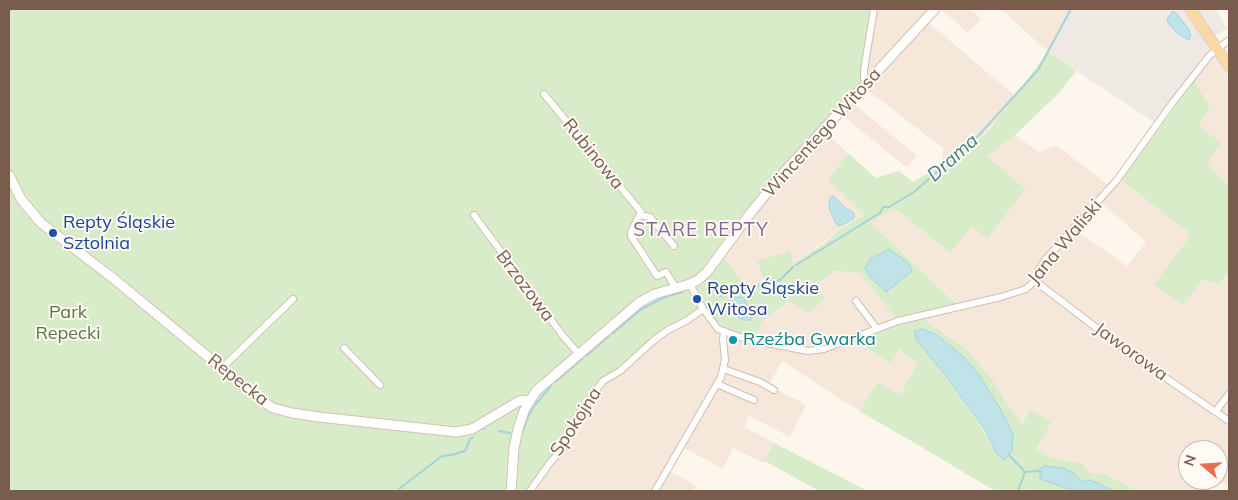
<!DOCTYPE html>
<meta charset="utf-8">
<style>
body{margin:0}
#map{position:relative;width:1238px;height:500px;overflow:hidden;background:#fdf6ec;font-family:Mulish,sans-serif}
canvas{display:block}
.frame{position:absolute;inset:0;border:10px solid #7a5c4d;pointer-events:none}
.north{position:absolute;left:1178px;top:440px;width:50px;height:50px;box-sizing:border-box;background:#fffaf3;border:1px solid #cabbb1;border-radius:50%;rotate:289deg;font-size:14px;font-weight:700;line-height:20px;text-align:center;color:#7a5c4d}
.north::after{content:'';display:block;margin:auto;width:18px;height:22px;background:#e76f51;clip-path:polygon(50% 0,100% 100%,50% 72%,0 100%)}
</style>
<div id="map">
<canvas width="1238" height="500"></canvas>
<div class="frame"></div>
<div class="north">N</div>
</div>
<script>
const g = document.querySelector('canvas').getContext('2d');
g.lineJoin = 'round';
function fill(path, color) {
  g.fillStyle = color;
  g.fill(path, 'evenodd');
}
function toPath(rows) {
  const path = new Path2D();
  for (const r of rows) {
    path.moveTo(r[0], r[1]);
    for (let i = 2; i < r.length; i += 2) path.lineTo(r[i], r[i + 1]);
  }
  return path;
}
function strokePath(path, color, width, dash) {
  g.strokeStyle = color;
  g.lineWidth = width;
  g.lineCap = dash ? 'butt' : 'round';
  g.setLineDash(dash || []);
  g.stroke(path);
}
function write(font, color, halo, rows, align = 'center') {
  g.font = font + ' Mulish,sans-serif';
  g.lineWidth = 4;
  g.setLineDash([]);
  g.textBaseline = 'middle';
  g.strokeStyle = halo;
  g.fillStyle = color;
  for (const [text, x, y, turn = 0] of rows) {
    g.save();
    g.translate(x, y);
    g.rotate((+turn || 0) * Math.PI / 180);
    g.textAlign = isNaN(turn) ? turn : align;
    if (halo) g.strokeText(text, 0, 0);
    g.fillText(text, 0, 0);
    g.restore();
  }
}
const residential = toPath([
 [810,9,971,9,981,19,968,33,940,9,928,22,1015,96,986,134,942,164,943,148,866,89,853,103,917,156,907,168,842,115,825,133,848,153,828,180,864,215,795,261,778,279,719,294,718,322,761,323,790,301,809,313,816,287,834,271,860,273,902,323,856,341,890,364,899,349,919,363,900,396,878,382,859,411,782,361,769,385,806,405,790,437,749,416,745,427,774,443,764,463,733,448,723,469,683,447,670,471,696,486,693,491,446,491],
 [1001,9,1069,9,1048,52],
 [1215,56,1229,77,1229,185,1207,164,1199,125,1210,106,1194,81],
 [1015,135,1039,152,1056,145,1108,185,1116,176,1188,232,1189,237,1154,284,1203,279,1219,285,1229,271,1229,487,1218,479,1218,450,1188,450,1188,480,1211,480,1209,491,1139,491,1102,473,1091,474,1083,464,1049,457,1036,449,1001,392,964,347,923,319,921,311,957,303,868,222,894,208,950,253,987,157],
 [1102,203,1146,242,1127,266,1077,231]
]);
const industrial = toPath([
 [1069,9,1186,9,1213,47,1168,103,1155,123,1048,52],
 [1197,9,1215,9,1227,28,1214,36]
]);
const green = toPath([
 [9,9,874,9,862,85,714,262,711,274,724,258,745,287,765,281,757,261,790,251,793,263,826,242,838,231,864,215,828,180,848,153,876,178,899,171,913,182,956,156,986,134,1048,52,1076,71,1059,93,1015,135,987,157,1026,189,987,238,972,226,950,253,894,208,869,222,957,304,896,318,860,273,834,271,816,286,825,299,809,313,789,301,761,323,755,339,728,330,718,322,705,304,704,308,647,346,608,379,581,411,527,491,9,491],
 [1194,81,1210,106,1199,126,1221,143,1207,164,1229,185,1229,271,1219,285,1203,279,1183,305,1154,284,1189,237,1188,232,1121,180],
 [923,319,964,347,991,378,1022,425,1031,410,1051,422,1036,449,1050,457,1083,464,1091,474,1102,473,1139,491,1115,491,1103,485,1082,482,1075,474,1071,489,1074,491,1035,491,1028,489,1028,491,995,491,920,446,859,411,878,382,900,395,918,363,899,349,891,364,856,341,902,323],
 [923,329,937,335,950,345,981,378,999,407,1012,434,1012,451,1004,460,996,453,992,443,943,372,916,340,914,331],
 [774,443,868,491,819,491,765,461]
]);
const water = toPath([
 [1172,12,1175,12,1188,28,1191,36,1189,40,1178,34,1168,23,1167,19,1172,12],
 [833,196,847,209,854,213,854,218,844,224,839,226,836,224,830,210,829,202,830,198,833,196],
 [889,249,908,263,912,271,886,292,870,277,865,268,870,259,889,249],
 [742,297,745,300,751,314,751,320,743,320,738,317,731,310,728,305,731,298,742,297],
 [923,329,937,335,965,358,981,378,1001,410,1013,434,1012,451,1004,460,996,453,992,443,984,429,943,372,916,340,914,331,923,329],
 [1046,466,1063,468,1075,474,1082,482,1090,480,1115,491,1074,491,1040,479,1040,468,1046,466]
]);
const stream = toPath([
 [796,265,880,213,883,207,889,207,914,192,978,136,1038,70,1071,9],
 [720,296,780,280,793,267],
 [613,333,640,310,665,297,683,292],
 [586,356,609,336],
 [555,382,582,359],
 [483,428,485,429],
 [499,431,510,433],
 [521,436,529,415,534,406,551,386],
 [1009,455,1025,472],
 [1025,472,1040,471],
 [399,491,400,488,442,456,452,455,465,451,470,439,473,437],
 [1018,491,1025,472]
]);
const street = toPath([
 [868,82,864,78,864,70,874,9],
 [544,94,641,212,631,232,631,236,657,276,666,272,676,288],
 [474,215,563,336,577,352,580,353],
 [640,215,650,217,674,246],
 [1035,281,1132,355,1229,421],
 [690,284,703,309,718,329,746,339,808,351,824,349,898,321,1001,297,1026,289,1035,281,1038,271,1045,260,1117,180,1173,102,1210,55,1229,40],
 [856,301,877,329],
 [344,348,380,385],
 [222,368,293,299],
 [724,369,760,382,774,390],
 [717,384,754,400],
 [1216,411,1229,394],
 [530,491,549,464,564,447,574,421,603,381,620,371,653,341,668,330,686,321,703,309],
 [655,491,721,377,725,360,723,339,724,332]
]);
const secondary = toPath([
 [9,175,21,199,41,223,114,279,259,399,273,408,292,413,319,417,456,432,472,429,519,401,529,400],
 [511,491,514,448,518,429,524,411,536,391,640,302,655,294,690,284,698,280,707,272,752,211,785,171,935,9]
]);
const primary = toPath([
 [1190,9,1229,66]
]);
const markers = [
 [53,233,5,"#1a4fb4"],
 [697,299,5,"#1a4fb4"],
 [733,340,5,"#0f9aa8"]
];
const streetNames = [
 ["Wincentego Witosa",822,133,-48],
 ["Rubinowa",593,154,51],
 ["Jana Waliski",1065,242,-50],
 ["Brzozowa",525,286,53],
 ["Jaworowa",1131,352,36],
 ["Repecka",238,380,38],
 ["Spokojna",576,422,-57]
];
const transitNames = [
 ["Repty Śląskie",63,223],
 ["Sztolnia",63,244],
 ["Repty Śląskie",707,289],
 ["Witosa",707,310]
];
const parkNames = [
 ["Park",68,313],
 ["Repecki",68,334]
];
const cultureNames = [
 ["Rzeźba Gwarka",743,340]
];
const waterNames = [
 ["Drama",953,158,-42]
];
const neighbourhoodNames = [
 ["STARE REPTY",701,230]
];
fill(residential, '#f5e8da');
fill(industrial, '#efe9e4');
fill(green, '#d8ecc9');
fill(water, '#bfe3e8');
strokePath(water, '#a5d3da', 1);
strokePath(stream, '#a5d3da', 2);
strokePath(street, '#d1beb0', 8);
strokePath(secondary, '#d6c0b0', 11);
strokePath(primary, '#dad1cd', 12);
strokePath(street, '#fff', 6);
strokePath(secondary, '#fff', 9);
strokePath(primary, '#fbd9a5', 10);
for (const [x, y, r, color] of markers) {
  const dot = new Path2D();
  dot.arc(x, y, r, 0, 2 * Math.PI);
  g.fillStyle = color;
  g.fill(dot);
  strokePath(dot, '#fffaf3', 2);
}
write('18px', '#7a5c4d', '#fffaf3', streetNames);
write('18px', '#164399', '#fffaf3', transitNames, 'left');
write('18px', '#537a41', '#fffaf3', parkNames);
write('18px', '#0d838f', '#fffaf3', cultureNames, 'left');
write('italic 19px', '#437c86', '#fffaf3', waterNames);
g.letterSpacing = '1px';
write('19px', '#846695', '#fffaf3', neighbourhoodNames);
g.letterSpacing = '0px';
</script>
